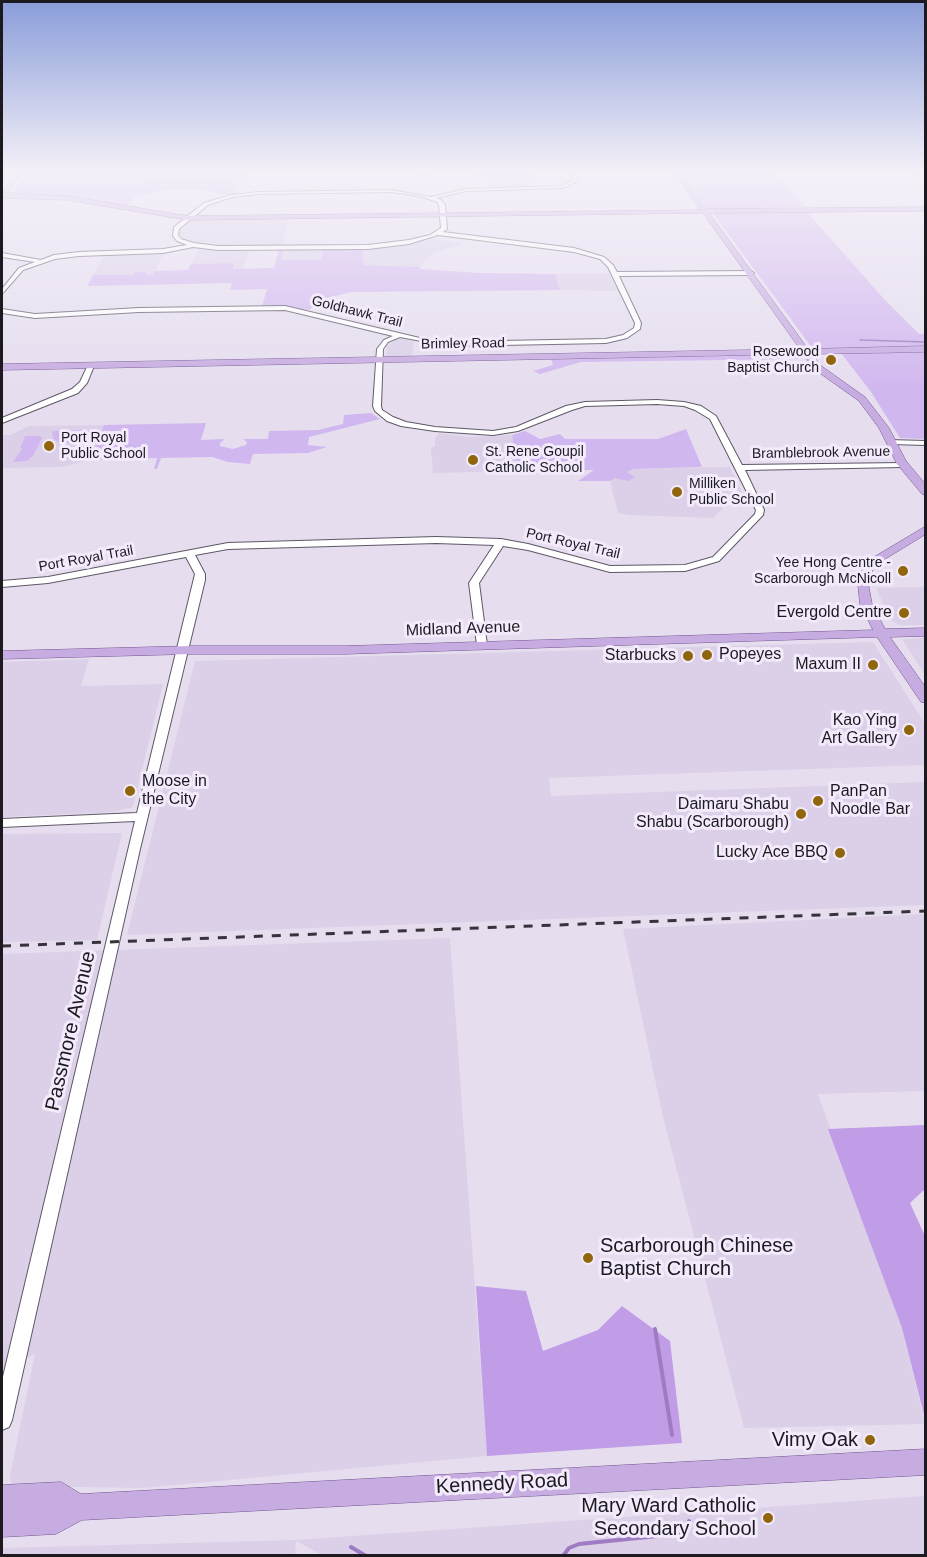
<!DOCTYPE html>
<style>
body{margin:0}
#map{position:relative;width:927px;height:1557px;overflow:hidden;background:#e6deef;font-family:Helvetica,sans-serif}
canvas{display:block}
.frame{position:absolute;inset:0;border:3px solid #1c1a1f;pointer-events:none}
</style>
<div id="map">
<canvas width="927" height="1557"></canvas>
<div class="frame"></div>
</div>
<script>
const g = document.querySelector('canvas').getContext('2d');
g.lineJoin = 'round';
function fill(path, color) {
  g.fillStyle = color;
  g.fill(path, 'evenodd');
}
function toPath(rows) {
  const path = new Path2D();
  for (const r of rows) {
    path.moveTo(r[0], r[1]);
    for (let i = 2; i < r.length; i += 2) path.lineTo(r[i], r[i + 1]);
  }
  return path;
}
function strokePath(path, color, width, dash) {
  g.strokeStyle = color;
  g.lineWidth = width;
  g.lineCap = dash ? 'butt' : 'round';
  g.setLineDash(dash || []);
  g.stroke(path);
}
function write(font, color, halo, rows, align = 'center') {
  g.font = font + ' Helvetica,sans-serif';
  g.lineWidth = 6;
  g.setLineDash([]);
  g.textBaseline = 'middle';
  g.strokeStyle = halo;
  g.fillStyle = color;
  for (const [text, x, y, turn = 0] of rows) {
    g.save();
    g.translate(x, y);
    g.rotate((+turn || 0) * Math.PI / 180);
    g.textAlign = isNaN(turn) ? turn : align;
    if (halo) g.strokeText(text, 0, 0);
    g.fillText(text, 0, 0);
    g.restore();
  }
}
const built = toPath([
 [493,175,532,175,536,188,486,189],
 [289,218,282,247,206,246,183,239,179,235,180,230,192,220],
 [430,239,464,243,435,253,423,262,420,267,364,265,362,249,395,247],
 [199,248,219,250,250,250,243,269,233,269,234,263,191,264],
 [323,249,322,260,281,260,283,250],
 [164,253,153,275,93,275,105,254],
 [609,273,617,291,560,290,555,274],
 [400,338,414,341,412,356,386,356,387,346],
 [104,425,90,460,61,467,2,468,2,435,10,435,29,426],
 [439,433,467,437,512,435,517,471,433,473,431,448,435,446,435,439],
 [730,467,747,503,722,504,723,508,713,518,629,515,618,513,610,481,633,469],
 [925,587,925,625,899,625,890,619,876,588],
 [925,638,926,638,925,675,902,639],
 [873,642,925,724,925,765,549,778,551,796,925,782,925,905,127,935,195,661],
 [89,659,81,686,163,684,133,807,113,812,2,817,2,662],
 [122,833,97,940,2,942,2,834],
 [925,914,925,1091,818,1094,902,1328,925,1424,744,1428,663,1117,623,929],
 [450,938,487,1456,143,1488,11,1486,10,1475,35,1354,2,1369,2,954],
 [925,1496,925,1555,324,1556,296,1541,295,1555,2,1555,2,1548,295,1540]
]);
const green = toPath([
 [30,171,246,171,236,194,228,195,201,190,163,190,133,198,129,204,123,206,85,199,9,194],
 [420,171,568,171,569,173,478,175,477,173,433,173,420,175],
 [681,171,771,171,806,207,708,209],
 [806,211,885,300,919,334,925,334,925,346,813,349,712,212],
 [323,249,362,249,364,265,420,267,420,269,479,273,555,274,560,290,350,292,324,299,309,310,262,306,267,289,230,290,232,283,87,286,93,275,133,275,134,272,146,272,146,275,153,275,154,271,188,270,191,264,234,263,233,269,274,268,279,250,283,250,281,260,321,260],
 [841,353,925,353,925,439,900,438,871,392],
 [801,355,803,359,581,362,540,374,533,371,553,365,551,359],
 [371,413,380,419,309,437,308,445,327,447,308,453,253,454,250,464,228,462,212,457,161,458,157,469,154,469,157,458,90,460,104,425,206,423,201,440,225,439,220,443,220,446,233,449,246,445,247,442,243,439,268,439,269,431,318,430,343,424,344,415],
 [686,429,702,467,633,469,627,472,635,477,628,481,615,478,610,481,578,481,594,470,517,471,512,435,525,431,540,439,560,434,565,439,658,439],
 [92,430,84,445,58,442,53,438,52,431],
 [23,436,39,436,42,438,33,456,27,461,13,462,22,449,20,448,25,437]
]);
const forest = toPath([
 [170,171,238,171,230,184,153,184,137,180,135,177],
 [925,1125,925,1189,910,1203,925,1236,925,1419,902,1328,828,1129],
 [476,1286,526,1291,543,1351,598,1330,622,1306,670,1341,682,1443,487,1456]
]);
const streamFar1 = toPath([
 [99,174,104,173],
 [52,176,85,177,92,175],
 [860,340,926,342]
]);
const stream = toPath([
 [655,1329,672,1435],
 [351,1547,366,1556],
 [563,1556,569,1548,579,1544,677,1534,685,1530,689,1521]
]);
const minor = toPath([
 [570,171,574,171,578,181,563,188,466,191,436,198,441,200,445,205,447,229,443,232,574,248,604,257,613,265,617,272,751,271,754,273,751,275,619,276,641,323,640,329,627,338,606,343,448,346,400,337,388,342,383,349,381,406,382,410,393,417,406,422,435,427,493,431,516,427,566,406,585,402,657,400,684,402,701,406,716,416,742,465,903,463,907,465,903,467,745,470,764,510,763,515,719,561,685,571,610,572,528,550,503,546,479,583,487,645,482,648,477,645,469,583,494,545,436,543,228,549,195,555,205,574,205,580,140,849,12,1420,9,1427,2,1430,2,1381,135,821,2,827,2,819,137,813,195,574,186,557,48,583,2,587,2,581,48,577,228,543,436,537,501,539,528,544,610,566,685,565,713,557,755,514,756,510,710,419,695,410,684,406,657,404,585,406,572,410,518,431,493,435,435,431,401,426,387,421,375,411,373,406,377,349,384,340,393,336,285,310,139,312,35,318,2,313,2,309,35,314,139,308,285,306,424,339,448,342,606,339,623,335,634,328,635,323,608,267,600,259,574,252,438,235,409,244,368,249,218,250,193,247,163,253,79,256,55,259,23,270,2,294,2,289,19,268,35,262,2,257,2,253,41,260,54,255,79,252,163,249,187,245,177,241,173,236,174,227,204,203,231,195,258,192,391,190,431,197,466,189,562,186,573,180,570,171],
 [391,192,420,196,437,202,439,205,441,228,430,235,409,240,368,245,218,246,194,243,181,239,178,235,179,229,208,205,232,197,258,194,391,192],
 [906,171,926,172,926,174,908,172,906,171],
 [88,365,94,366,87,383,78,393,2,423,2,418,72,389,80,382,88,365],
 [888,440,926,441,926,445,891,444,887,442,888,440]
]);
const major = toPath([
 [18,171,24,171,7,193,67,196,188,216,700,210,674,171,680,171,706,209,926,207,926,211,709,213,808,349,926,346,926,352,812,354,820,365,865,397,889,428,906,461,926,485,926,495,922,494,897,464,879,428,859,401,814,369,803,354,2,370,2,364,800,349,703,213,188,220,67,200,2,198,2,192,18,171],
 [926,526,926,534,877,564,869,576,868,583,872,604,885,629,926,628,926,636,890,637,926,688,926,703,921,702,877,637,345,654,191,654,2,659,2,651,191,646,345,646,873,630,860,604,857,576,869,560,926,526],
 [926,1449,926,1475,82,1520,56,1534,2,1537,2,1485,61,1482,81,1494,926,1449]
]);
const rail = toPath([
 [2,946,926,911]
]);
const markers = [
 [831,360,6,"#90650c"],
 [49,446,6,"#90650c"],
 [473,460,6,"#90650c"],
 [677,492,6,"#90650c"],
 [903,571,6,"#90650c"],
 [904,613,6,"#90650c"],
 [707,655,6,"#90650c"],
 [688,656,6,"#90650c"],
 [873,665,6,"#90650c"],
 [909,730,6,"#90650c"],
 [130,791,6,"#90650c"],
 [818,801,6,"#90650c"],
 [801,814,6,"#90650c"],
 [840,853,6,"#90650c"],
 [588,1258,6,"#90650c"],
 [870,1440,6,"#90650c"],
 [768,1518,6,"#90650c"]
];
const farStreetnames = [
 ["Goldhawk Trail",357,312,14],
 ["Brimley Road",463,344,-1],
 ["Bramblebrook Avenue",821,453,-1],
 ["Port Royal Trail",573,544,13],
 ["Port Royal Trail",86,559,-10]
];
const farPoinames = [
 ["Rosewood",819,352,"right"],
 ["Baptist Church",819,368,"right"],
 ["Port Royal",61,438],
 ["Public School",61,454],
 ["St. Rene Goupil",485,452],
 ["Catholic School",485,468],
 ["Milliken",689,484],
 ["Public School",689,500],
 ["Yee Hong Centre -",891,563,"right"],
 ["Scarborough McNicoll",891,579,"right"]
];
const poiNames = [
 ["Evergold Centre",892,613],
 ["Popeyes",719,655,"left"],
 ["Starbucks",676,656],
 ["Maxum II",861,665],
 ["Kao Ying",897,721],
 ["Art Gallery",897,739],
 ["Moose in",142,782,"left"],
 ["the City",142,800,"left"],
 ["PanPan",830,792,"left"],
 ["Noodle Bar",830,810,"left"],
 ["Daimaru Shabu",789,805],
 ["Shabu (Scarborough)",789,823],
 ["Lucky Ace BBQ",828,853]
];
const streetNames = [
 ["Midland Avenue",463,629,-2]
];
const nearStreetnames = [
 ["Passmore Avenue",71,1031,-77],
 ["Kennedy Road",502,1484,-3]
];
const nearPoinames = [
 ["Scarborough Chinese",600,1246,"left"],
 ["Baptist Church",600,1269,"left"],
 ["Vimy Oak",858,1440],
 ["Mary Ward Catholic",756,1506],
 ["Secondary School",756,1529]
];
fill(built, '#dbd0e8');
fill(green, '#d1b7ef');
fill(forest, '#c19de7');
strokePath(streamFar1, '#9e7bc2', 1.5);
strokePath(stream, '#9e7bc2', 4);
strokePath(minor, '#5e5866', 2);
strokePath(major, '#725490', 1);
fill(minor, '#fff');
fill(major, '#c7ace1');
strokePath(rail, '#36343a', 3, [9, 9]);
const sky = g.createLinearGradient(0, 0, 0, 389);
sky.addColorStop(0, '#8a9dd9');
sky.addColorStop(0.44, '#f4f0f8');
sky.addColorStop(1, '#f4f0f800');
g.fillStyle = sky;
g.fillRect(0, 0, 927, 389);
for (const [x, y, r, color] of markers) {
  const dot = new Path2D();
  dot.arc(x, y, r, 0, 2 * Math.PI);
  g.fillStyle = color;
  g.fill(dot);
  strokePath(dot, '#f3ebfc', 2);
}
write('14px', '#1c1a1f', '#f3ebfc', farStreetnames);
write('14px', '#1c1a1f', '#f3ebfc', farPoinames, 'left');
write('16px', '#1c1a1f', '#f3ebfc', poiNames, 'right');
write('16px', '#1c1a1f', '#f3ebfc', streetNames);
write('20px', '#1c1a1f', '#f3ebfc', nearStreetnames);
write('20px', '#1c1a1f', '#f3ebfc', nearPoinames, 'right');
</script>
